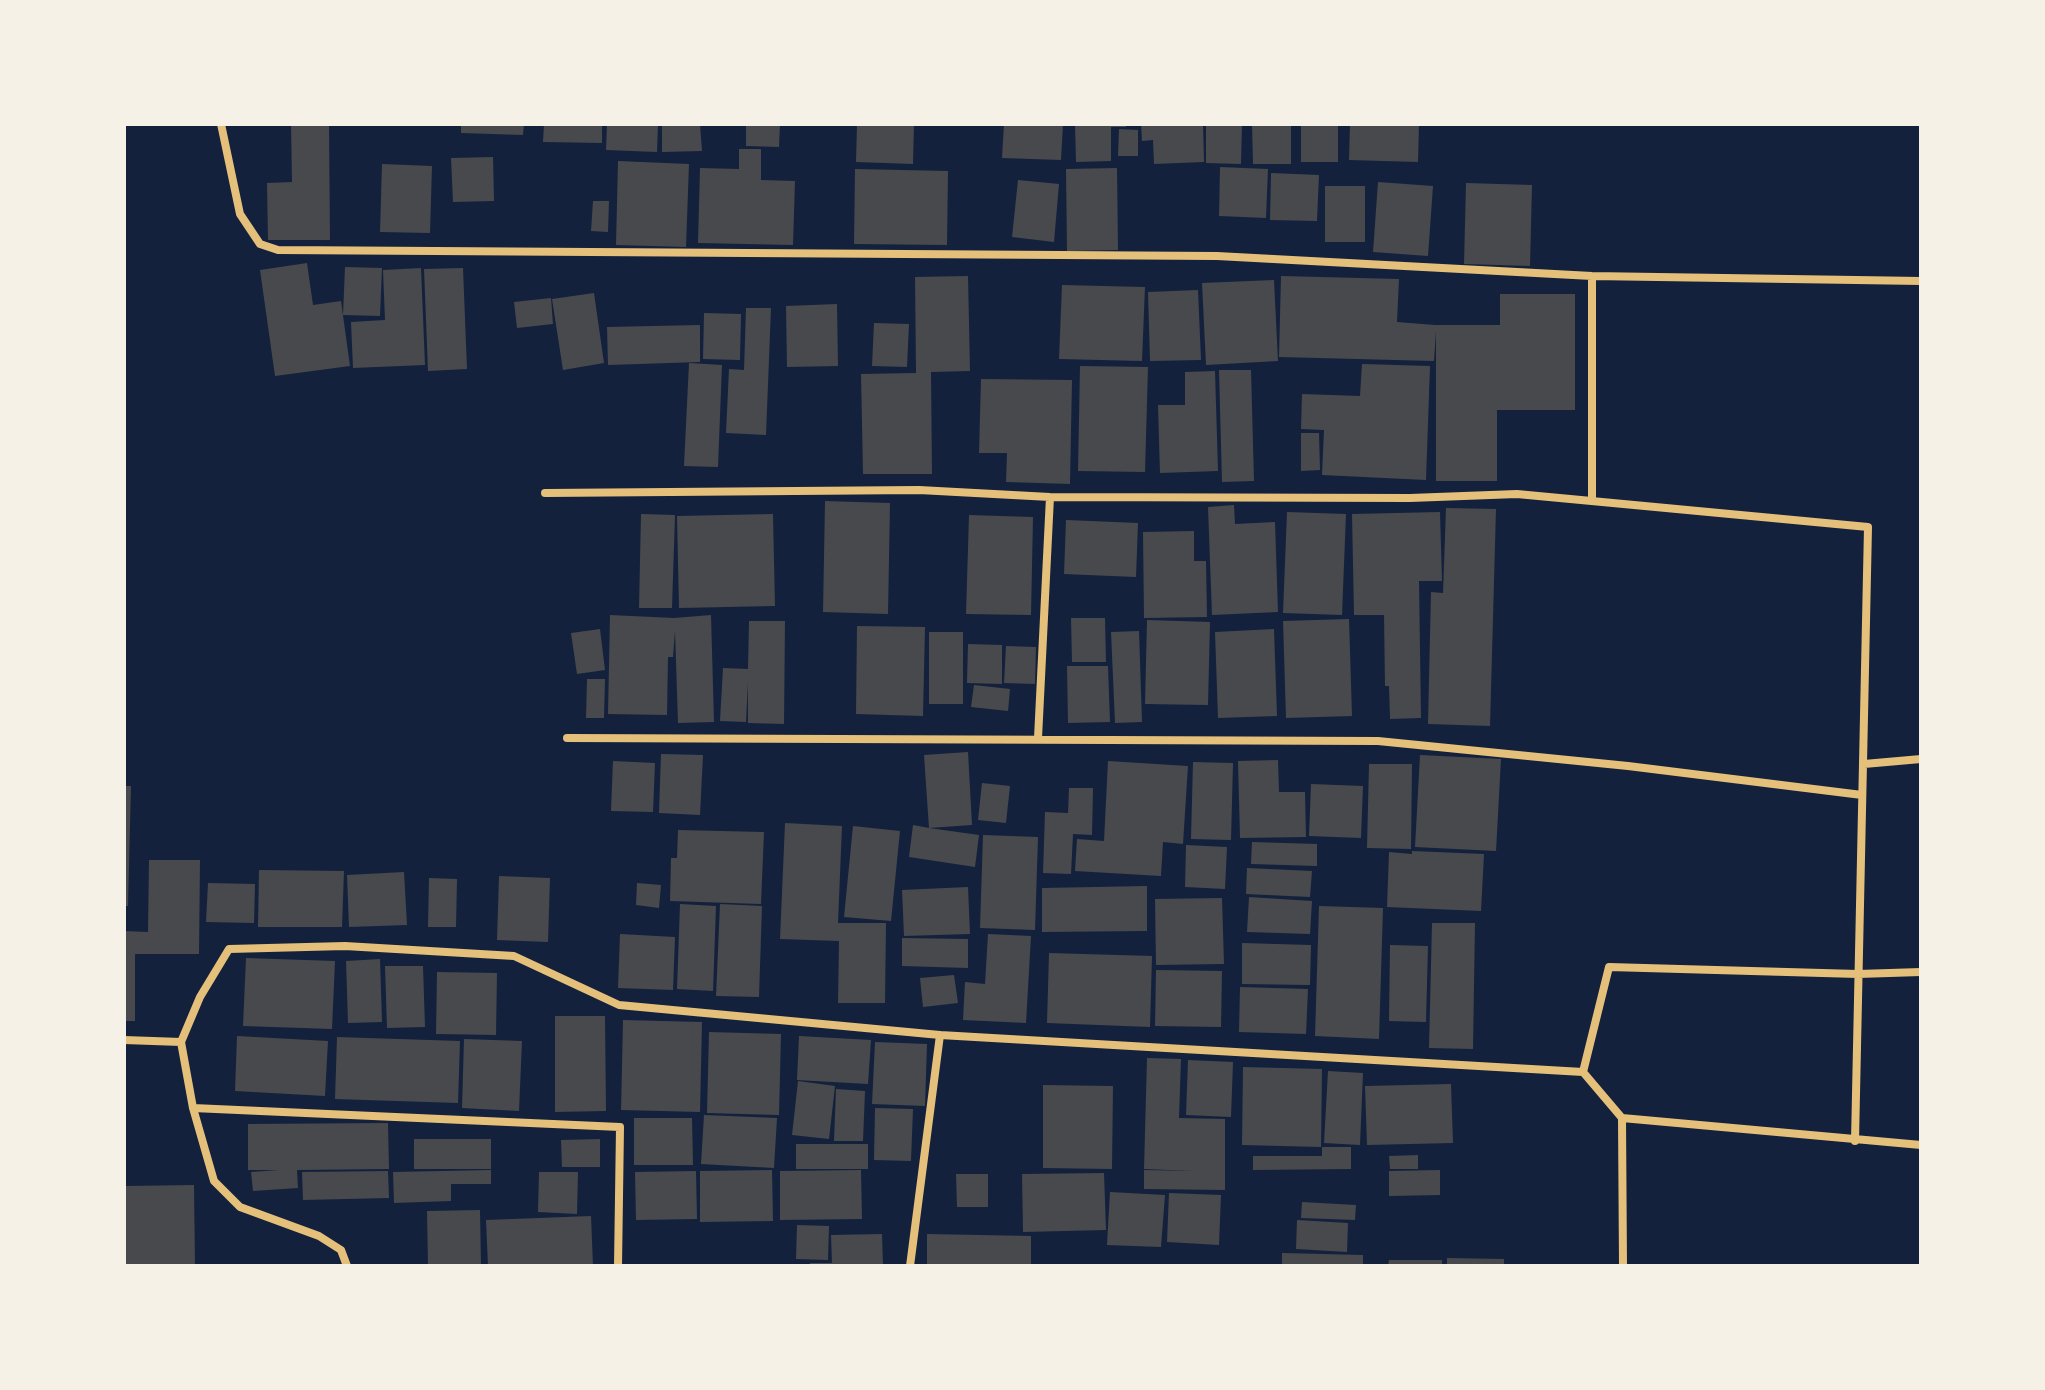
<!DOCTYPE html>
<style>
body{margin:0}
#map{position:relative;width:2045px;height:1390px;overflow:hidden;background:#14213d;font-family:"PT Sans",sans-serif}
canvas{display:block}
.frame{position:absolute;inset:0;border:126px solid #f6f1e7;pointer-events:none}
</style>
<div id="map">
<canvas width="2045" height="1390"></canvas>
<div class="frame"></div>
</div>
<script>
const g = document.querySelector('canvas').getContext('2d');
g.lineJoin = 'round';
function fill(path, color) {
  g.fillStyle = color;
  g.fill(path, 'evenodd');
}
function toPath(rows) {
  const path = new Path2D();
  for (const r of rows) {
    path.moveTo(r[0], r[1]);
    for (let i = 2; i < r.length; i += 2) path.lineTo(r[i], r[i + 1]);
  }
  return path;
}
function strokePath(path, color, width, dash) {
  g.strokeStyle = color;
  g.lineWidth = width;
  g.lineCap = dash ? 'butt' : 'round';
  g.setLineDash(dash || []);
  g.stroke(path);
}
const building = toPath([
 [291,124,329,124,330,240,268,240,267,183,292,182],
 [461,124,524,124,523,135,461,133],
 [544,124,602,124,602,143,543,142],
 [607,124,658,124,657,152,606,150],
 [662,124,700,124,702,151,662,152],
 [746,124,780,124,779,147,746,146],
 [857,124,914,124,913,164,856,162],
 [1004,124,1063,124,1061,160,1002,158],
 [1075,124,1126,124,1126,127,1111,127,1111,161,1076,162],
 [1141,124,1203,124,1204,162,1154,164,1153,140,1142,141],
 [1206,124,1242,124,1241,164,1206,163],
 [1252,124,1291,124,1291,164,1253,164],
 [1301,124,1338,124,1338,162,1301,162],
 [1350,124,1419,124,1418,162,1349,160],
 [1119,129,1138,130,1138,156,1118,156],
 [739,149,761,149,761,180,795,181,793,245,698,243,700,168,739,169],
 [493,157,494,201,453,202,451,158],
 [618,161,689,164,686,247,616,245],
 [382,164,432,166,430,233,380,232],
 [1220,167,1268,169,1266,218,1219,216],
 [1117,168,1118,250,1067,251,1066,169],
 [855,169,948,171,947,245,854,244],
 [1271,173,1319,175,1317,221,1270,220],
 [1018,180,1059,184,1054,242,1012,237],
 [1378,182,1433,186,1428,256,1373,252],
 [1466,183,1532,185,1530,266,1464,264],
 [1325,186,1365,186,1365,242,1325,242],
 [593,201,609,201,608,232,591,231],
 [307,263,313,305,341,301,350,366,275,376,260,270],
 [345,267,382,268,380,316,343,315],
 [421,268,425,365,353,368,351,322,385,320,383,270],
 [463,268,467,369,428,371,424,269],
 [968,276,970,371,931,372,932,474,863,474,861,374,916,373,915,277],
 [1281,276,1399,279,1397,322,1435,325,1500,325,1500,294,1575,294,1575,410,1497,410,1497,481,1436,481,1436,331,1434,361,1279,357],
 [1274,280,1278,361,1206,365,1202,283],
 [1062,285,1145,287,1142,361,1059,359],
 [1198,290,1201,360,1150,361,1148,292],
 [594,293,604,363,563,370,552,299],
 [551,298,553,324,517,328,514,302],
 [837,304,838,366,787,367,786,306],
 [746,308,771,308,766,435,726,433,729,369,744,370],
 [704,313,741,314,740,360,703,359],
 [874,323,909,324,907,367,872,366],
 [700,325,700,362,608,365,607,327],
 [689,363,722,365,718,467,684,466],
 [1362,364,1430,366,1426,480,1322,475,1324,430,1301,429,1302,394,1360,396],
 [1080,366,1148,367,1145,472,1078,471],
 [1219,370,1251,370,1254,481,1222,482],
 [1215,371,1218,471,1160,473,1158,405,1185,405,1185,372],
 [981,379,1072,380,1070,484,1006,482,1007,453,979,453],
 [1301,433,1319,433,1320,470,1301,471],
 [825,501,890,503,888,614,823,612],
 [1234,505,1235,524,1275,522,1278,612,1212,615,1208,507],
 [1446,508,1496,509,1490,726,1428,724,1431,592,1443,593],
 [1287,512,1346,514,1342,615,1283,613],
 [1440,512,1442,581,1419,581,1421,718,1390,719,1389,686,1385,686,1384,615,1354,615,1352,514],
 [641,514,675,515,672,608,639,608],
 [773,514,775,606,679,608,677,516],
 [969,515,1033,517,1031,615,966,614],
 [1066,520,1138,523,1136,577,1064,574],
 [1194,531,1194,561,1206,561,1207,617,1144,618,1143,532],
 [610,615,674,618,711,615,714,722,678,723,675,631,673,657,668,657,667,715,608,714],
 [1071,618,1105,618,1106,662,1072,662],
 [1349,619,1352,716,1286,718,1283,621],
 [1147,620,1210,622,1208,705,1145,704],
 [749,621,785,621,784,724,748,723,748,683,746,722,720,721,723,668,748,669],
 [857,626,925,627,923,716,856,714],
 [600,629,605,670,577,674,571,633],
 [1274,629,1277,716,1218,718,1215,632],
 [1139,631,1142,722,1115,723,1111,632],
 [929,632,963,632,963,704,929,704],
 [968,644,1002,645,1002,684,967,683],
 [1006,646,1036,647,1035,684,1004,683],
 [1067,666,1108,666,1110,722,1068,723],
 [587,679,605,679,604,718,586,718],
 [974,685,1010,689,1008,711,971,707],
 [968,752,972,825,929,828,979,835,975,867,909,857,913,825,929,828,924,755],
 [661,754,703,755,700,815,659,813],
 [1420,755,1501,759,1496,851,1415,847],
 [1278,760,1279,792,1305,792,1306,837,1240,838,1238,761],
 [613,761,655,763,653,812,611,811],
 [1108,761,1188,766,1183,844,1163,842,1161,876,1075,871,1077,839,1104,841],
 [1193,762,1233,763,1231,840,1191,839],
 [1369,764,1412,764,1411,849,1367,848],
 [982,783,1010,786,1006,823,978,820],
 [1311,784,1363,786,1361,838,1309,836],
 [124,786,131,786,128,906,124,906],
 [1069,788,1093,788,1092,835,1073,834,1071,874,1043,873,1045,812,1068,813],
 [785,823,842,826,838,923,886,923,885,1003,838,1003,839,941,780,939],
 [853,826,900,831,891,921,844,917],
 [678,830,764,832,761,904,670,901,671,858,677,858],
 [983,835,1038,837,1035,930,980,928],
 [1252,842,1317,844,1317,866,1251,864],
 [1186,845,1227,847,1225,889,1185,887],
 [1412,851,1484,854,1481,911,1387,907,1389,852,1412,854],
 [149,860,200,860,199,954,135,954,135,1021,124,1021,124,931,148,932],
 [1247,868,1312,871,1310,897,1246,894],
 [259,870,344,871,342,927,258,927],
 [404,872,407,925,349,927,347,875],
 [499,876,550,878,548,942,497,940],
 [429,878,457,879,456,927,428,927],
 [208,883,255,884,254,923,206,922],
 [637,883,661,885,659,908,636,905],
 [1147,886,1147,931,1042,932,1042,888],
 [968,887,970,934,904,936,902,890],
 [1249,897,1312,901,1310,934,1247,932],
 [1222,898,1224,964,1156,965,1155,899],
 [680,904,716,906,713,991,677,989],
 [720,904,762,906,759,997,716,996],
 [1319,906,1383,908,1379,1039,1315,1036],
 [1432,923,1475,923,1473,1049,1429,1048],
 [620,934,675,937,673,990,618,988],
 [988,934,1031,936,1026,1023,963,1020,965,982,985,984],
 [902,938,968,939,968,968,902,966],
 [1242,943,1311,945,1310,985,1242,984],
 [1390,945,1428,946,1426,1022,1389,1021],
 [1049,953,1152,956,1150,1027,1047,1023],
 [246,958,335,961,332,1029,243,1026],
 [380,959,382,1022,348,1023,346,961],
 [385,966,423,966,425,1027,387,1028],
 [1156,970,1222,971,1221,1027,1155,1026],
 [437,972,497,973,496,1035,436,1034],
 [954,975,958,1003,923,1007,920,978],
 [1240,987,1308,989,1306,1034,1239,1032],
 [555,1016,605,1016,606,1111,555,1112],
 [623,1020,702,1022,700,1112,621,1110],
 [709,1032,781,1034,779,1115,707,1113],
 [237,1036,328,1041,325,1096,235,1091],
 [799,1036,871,1040,868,1084,797,1080],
 [337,1037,460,1041,458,1103,335,1099],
 [464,1039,522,1041,519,1111,462,1108],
 [875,1042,927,1044,925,1106,872,1104],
 [1147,1058,1181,1059,1179,1118,1225,1119,1225,1190,1144,1189,1144,1170,1196,1171,1144,1169],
 [1188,1060,1233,1062,1231,1117,1186,1115],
 [1243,1067,1322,1069,1321,1147,1242,1145],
 [1328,1071,1363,1073,1360,1145,1324,1143],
 [798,1081,835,1086,829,1139,792,1135],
 [1451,1084,1453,1143,1367,1145,1365,1086],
 [1043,1085,1113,1086,1112,1169,1043,1168],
 [836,1089,865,1091,863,1141,834,1141],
 [875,1108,913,1109,911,1161,874,1160],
 [704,1115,777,1118,774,1168,701,1164],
 [634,1118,692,1118,693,1165,634,1165],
 [388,1123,389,1169,297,1170,298,1188,253,1191,251,1172,279,1170,248,1170,248,1124],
 [414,1139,491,1139,491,1169,414,1169],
 [600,1139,600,1167,562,1167,561,1140],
 [796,1144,868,1144,868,1169,796,1169],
 [1322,1147,1351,1147,1351,1169,1253,1170,1253,1156,1322,1156],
 [1418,1155,1418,1169,1390,1169,1389,1156],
 [491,1170,491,1184,451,1184,451,1201,394,1203,393,1172],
 [772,1170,773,1221,700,1222,700,1171],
 [861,1170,862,1219,780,1220,780,1171],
 [1440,1170,1440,1195,1389,1196,1389,1171],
 [388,1171,389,1198,303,1200,302,1172],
 [696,1171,697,1219,636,1220,635,1172],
 [539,1172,578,1172,577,1214,538,1212],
 [1104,1173,1106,1230,1023,1232,1022,1174],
 [956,1174,988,1174,988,1207,957,1207],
 [194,1185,195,1266,124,1266,124,1186],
 [1110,1192,1165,1195,1161,1247,1107,1245],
 [1169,1193,1221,1195,1219,1245,1167,1242],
 [1302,1202,1356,1205,1355,1220,1301,1218],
 [480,1210,481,1266,428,1266,427,1211],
 [591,1216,593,1266,488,1266,486,1220],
 [1297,1220,1348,1223,1347,1252,1296,1249],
 [797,1225,829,1226,828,1260,796,1259],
 [882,1234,883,1266,810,1266,810,1263,832,1263,831,1235],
 [927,1234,1031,1236,1031,1266,927,1266],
 [1282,1253,1363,1255,1363,1266,1282,1266],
 [1447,1258,1504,1259,1504,1266,1447,1266],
 [1389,1260,1442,1260,1442,1266,1388,1266]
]);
const minor = toPath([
 [221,124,240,214,260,244,278,250,1217,256,1592,276,1921,281],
 [1592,276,1592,501],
 [545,493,919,490,1050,497,1410,498,1517,494,1868,527,1855,1141],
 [567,738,1378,741,1628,766,1862,795],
 [1038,738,1050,497],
 [1864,764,1921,759],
 [124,1040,181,1042,200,997,229,949,345,946,514,956,619,1005,940,1035,1583,1072,1622,1118,1921,1145],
 [181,1042,193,1108,620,1127,618,1266],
 [1583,1072,1609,967,1858,974,1921,972],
 [193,1108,214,1181,240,1207,319,1236,341,1250,347,1266],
 [1622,1118,1623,1266],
 [910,1266,940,1035]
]);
fill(building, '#48494c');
strokePath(minor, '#e5c07b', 8);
</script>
